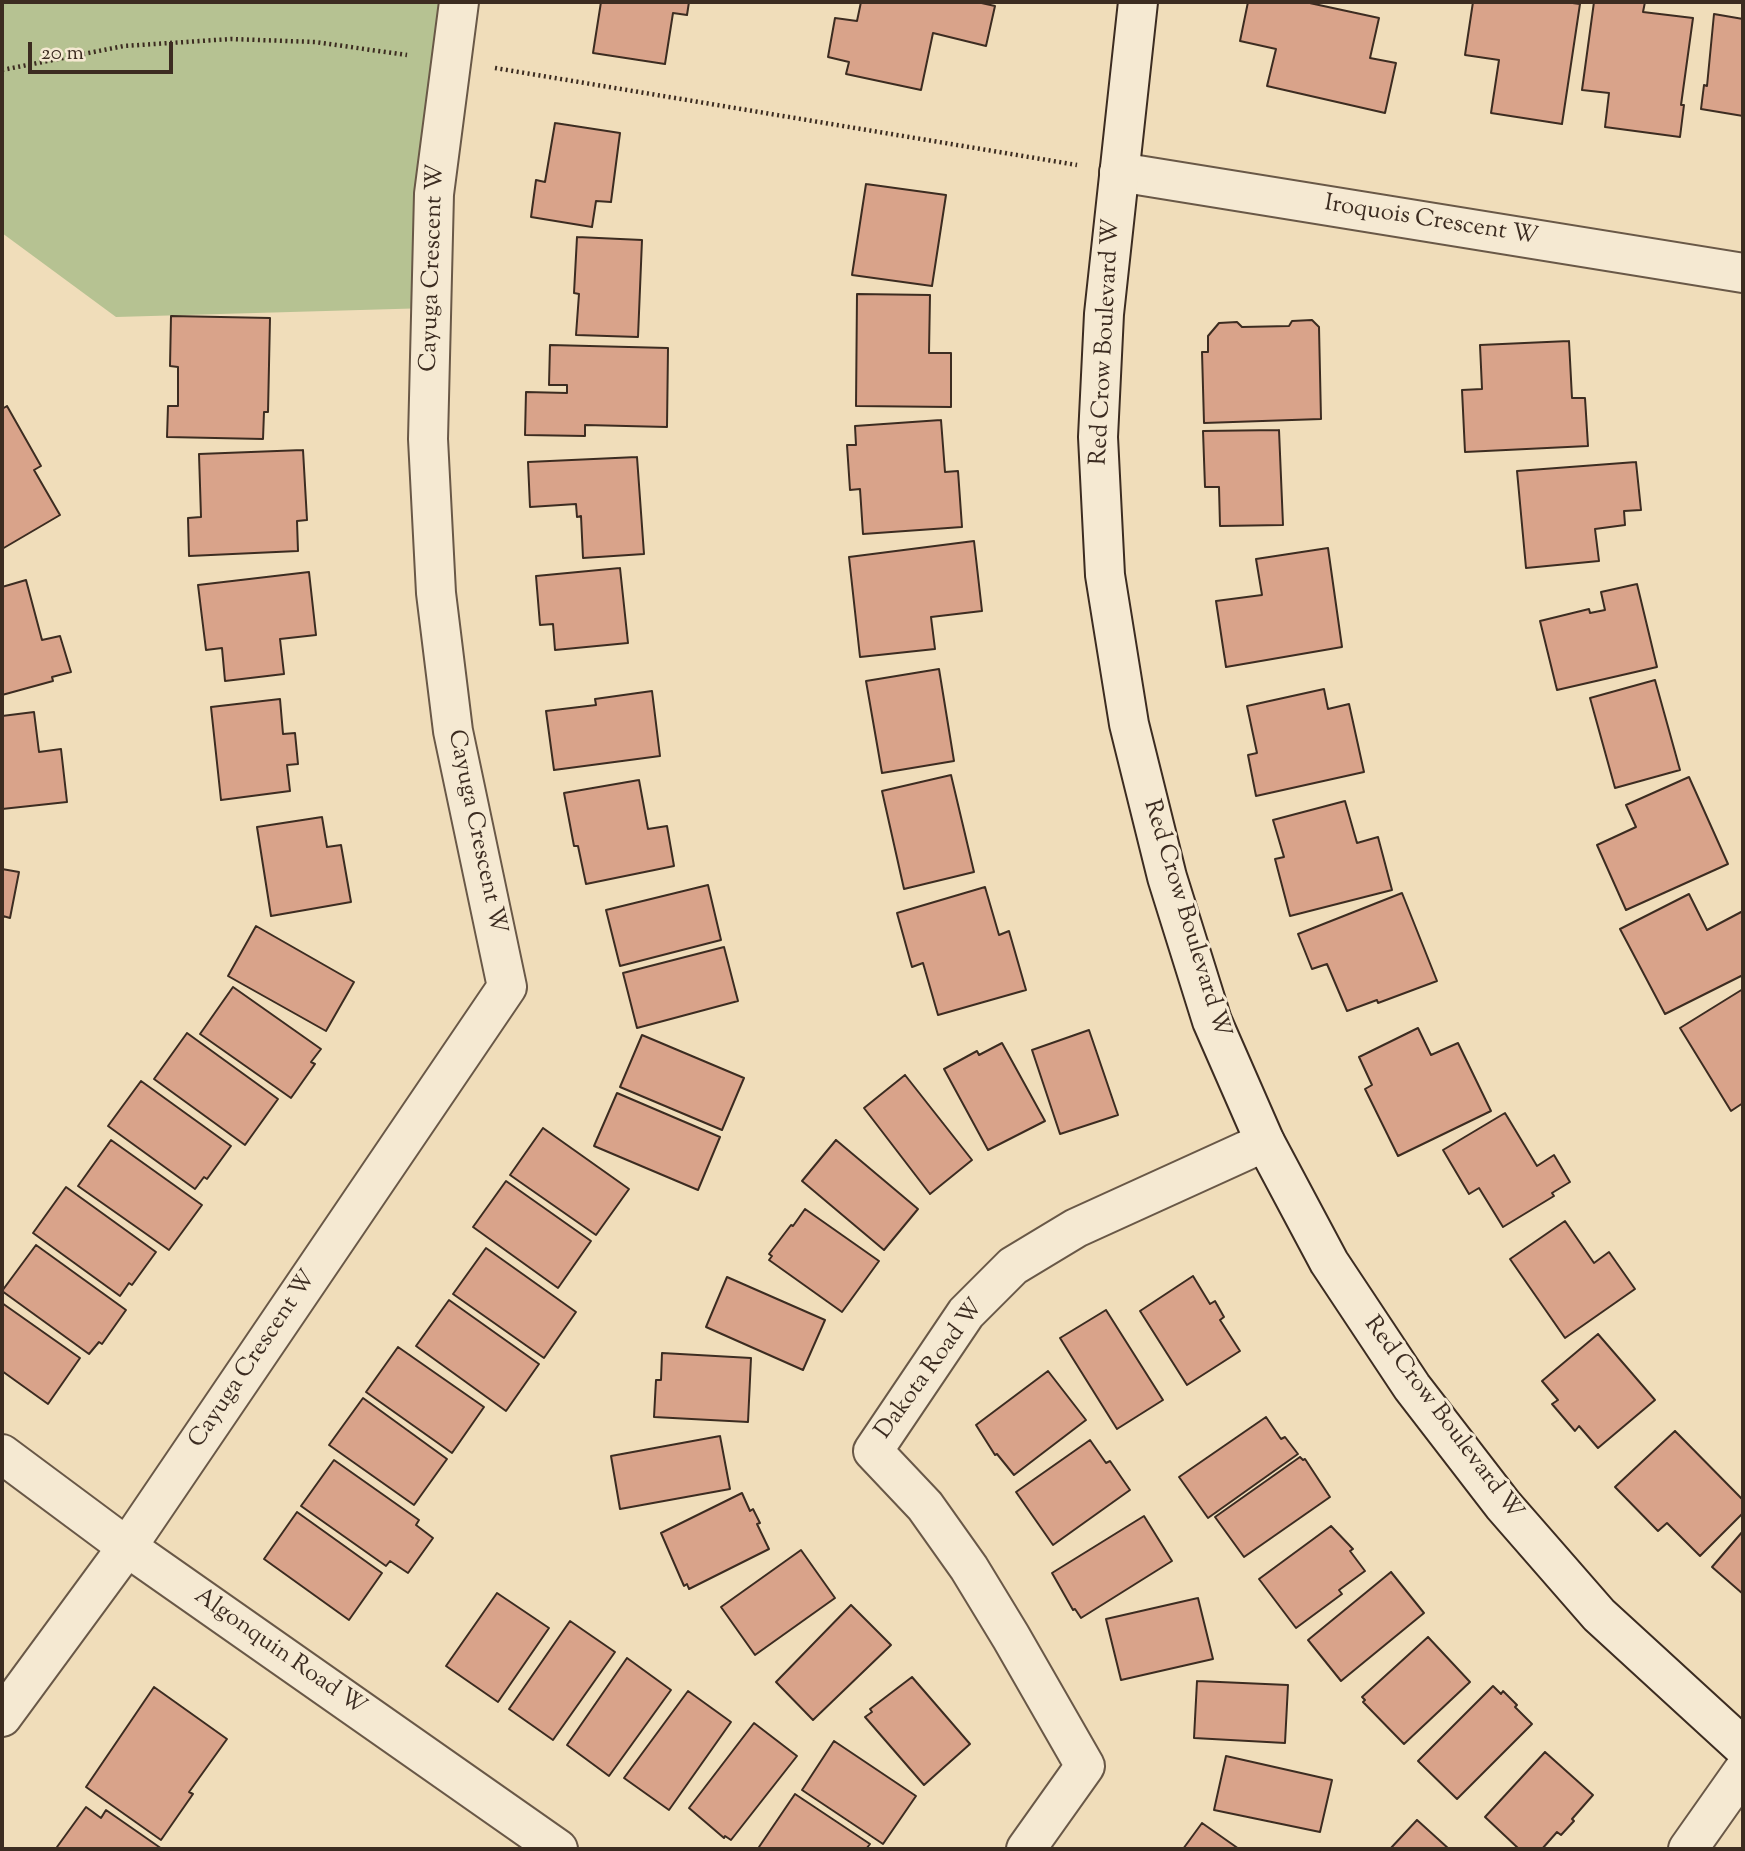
<!DOCTYPE html>
<style>
body{margin:0}
#map{position:relative;width:1745px;height:1851px;overflow:hidden;background:#f0ddba;font-family:"Sorts Mill Goudy",serif}
canvas{display:block}
.frame{position:absolute;inset:0;border:4px solid #3c2c21;pointer-events:none}
.scale{position:absolute;left:28px;top:42px;width:145px;height:32px;box-sizing:border-box;border:4px solid #3c2c21;border-top:0;padding-left:9px;font-size:21px;line-height:24px;white-space:nowrap;color:#3c2c21;-webkit-text-stroke:5px #f5e9d2;paint-order:stroke}
</style>
<div id="map">
<canvas width="1745" height="1851"></canvas>
<div class="frame"></div>
<div class="scale">20 m</div>
</div>
<script>
const g = document.querySelector('canvas').getContext('2d');
g.lineJoin = 'round';
function fill(path, color) {
  g.fillStyle = color;
  g.fill(path, 'evenodd');
}
function toPath(rows) {
  const path = new Path2D();
  for (const r of rows) {
    path.moveTo(r[0], r[1]);
    for (let i = 2; i < r.length; i += 2) path.lineTo(r[i], r[i + 1]);
  }
  return path;
}
function strokePath(path, color, width, dash) {
  g.strokeStyle = color;
  g.lineWidth = width;
  g.lineCap = dash ? 'butt' : 'round';
  g.setLineDash(dash || []);
  g.stroke(path);
}
function write(font, color, halo, rows, align = 'center') {
  g.font = font + ' "Sorts Mill Goudy",serif';
  g.lineWidth = 6;
  g.setLineDash([]);
  g.textBaseline = 'middle';
  g.strokeStyle = halo;
  g.fillStyle = color;
  for (const [text, x, y, turn = 0] of rows) {
    g.save();
    g.translate(x, y);
    g.rotate((+turn || 0) * Math.PI / 180);
    g.textAlign = isNaN(turn) ? turn : align;
    if (halo) g.strokeText(text, 0, 0);
    g.fillText(text, 0, 0);
    g.restore();
  }
}
const green = toPath([
 [2,2,459,2,430,308,116,317,2,233]
]);
const building = toPath([
 [601,2,689,2,687,15,673,13,665,64,593,53,601,2],
 [861,2,977,2,995,6,986,46,933,33,921,90,846,74,849,62,828,57,835,18,857,21,861,2],
 [1248,2,1305,2,1379,18,1370,58,1396,63,1385,113,1267,86,1276,49,1240,41,1248,2],
 [1473,2,1565,2,1580,4,1562,124,1491,113,1499,60,1465,55,1473,2],
 [1594,2,1645,2,1643,12,1693,18,1681,105,1684,105,1680,137,1605,127,1609,93,1582,90,1594,2],
 [1714,14,1743,19,1743,116,1701,109,1704,85,1707,86,1714,14],
 [555,123,620,133,611,202,596,201,592,227,531,217,536,180,545,182,555,123],
 [866,184,946,195,932,286,852,275,866,184],
 [577,237,642,240,638,337,576,335,579,294,574,293,577,237],
 [857,294,930,295,929,353,951,353,951,407,856,406,857,294],
 [171,316,270,318,268,412,264,412,263,439,167,437,168,406,178,406,178,367,170,366,171,316],
 [1312,320,1319,327,1321,419,1204,423,1202,352,1208,352,1208,336,1219,323,1237,322,1242,327,1289,326,1292,321,1312,320],
 [1569,341,1572,398,1585,398,1588,446,1465,452,1462,390,1482,389,1480,345,1569,341],
 [550,345,668,348,667,427,585,425,585,436,525,435,526,392,567,393,567,385,549,385,550,345],
 [7,406,41,466,34,470,60,515,2,549,2,409,7,406],
 [941,420,945,472,958,471,962,527,863,534,860,489,850,490,847,445,856,445,855,426,941,420],
 [1279,430,1283,525,1220,526,1219,487,1205,487,1203,431,1279,430],
 [303,450,307,520,297,521,298,551,189,556,188,518,201,517,199,454,303,450],
 [637,457,644,554,583,558,581,516,577,517,576,504,530,507,528,462,637,457],
 [1636,462,1641,510,1624,511,1625,525,1595,529,1599,561,1526,568,1517,471,1636,462],
 [974,541,982,611,931,617,935,649,860,657,849,557,974,541],
 [1328,548,1342,647,1226,667,1216,601,1262,595,1256,559,1328,548],
 [620,568,628,643,555,650,553,624,540,625,536,576,620,568],
 [309,572,316,635,280,639,284,674,225,681,222,648,206,650,198,585,309,572],
 [26,580,42,640,60,636,71,672,52,677,53,681,2,695,2,587,26,580],
 [1637,584,1657,667,1557,690,1540,621,1589,609,1590,613,1605,610,1601,592,1637,584],
 [939,669,954,761,882,773,866,681,939,669],
 [1655,680,1680,770,1615,788,1590,698,1655,680],
 [1324,689,1328,709,1349,704,1364,772,1256,796,1248,755,1257,753,1247,706,1324,689],
 [652,691,660,756,554,770,546,711,596,705,595,699,652,691],
 [280,699,283,734,295,733,298,764,287,765,290,791,221,800,211,707,280,699],
 [34,712,39,752,61,749,67,802,2,809,2,716,34,712],
 [951,775,974,872,904,889,882,791,951,775],
 [1689,777,1728,864,1626,910,1597,845,1636,827,1626,805,1689,777],
 [639,780,648,829,667,826,674,866,586,884,578,846,574,846,564,793,639,780],
 [1345,801,1357,843,1378,837,1392,890,1290,916,1275,859,1284,857,1273,820,1345,801],
 [322,817,327,847,341,845,351,902,271,916,257,827,322,817],
 [2,869,19,872,10,918,3,916,2,926,2,869],
 [708,885,721,940,620,966,606,910,708,885],
 [985,887,999,935,1009,931,1026,990,938,1015,923,963,912,967,897,913,985,887],
 [1402,893,1437,981,1378,1003,1377,1000,1347,1011,1327,964,1312,969,1298,934,1402,893],
 [1689,894,1707,930,1743,911,1743,975,1665,1014,1620,929,1689,894],
 [256,926,354,982,326,1031,228,976,256,926],
 [724,947,738,1001,637,1028,623,973,724,947],
 [233,987,321,1049,311,1062,315,1064,291,1098,200,1034,233,987],
 [1743,989,1743,1103,1731,1111,1680,1028,1743,989],
 [1418,1028,1431,1055,1458,1043,1491,1111,1398,1156,1365,1089,1372,1085,1359,1057,1418,1028],
 [1089,1030,1118,1115,1060,1134,1032,1050,1089,1030],
 [187,1033,278,1099,245,1145,154,1079,187,1033],
 [642,1035,744,1078,722,1130,620,1087,642,1035],
 [1002,1043,1045,1121,988,1150,944,1069,977,1051,979,1055,1002,1043],
 [905,1075,972,1160,930,1194,864,1108,905,1075],
 [141,1081,231,1146,207,1179,204,1177,195,1189,108,1126,141,1081],
 [617,1093,720,1137,698,1190,594,1146,617,1093],
 [1505,1113,1537,1166,1554,1155,1570,1182,1552,1193,1554,1196,1503,1227,1479,1188,1469,1194,1443,1150,1505,1113],
 [543,1128,629,1189,596,1235,510,1175,543,1128],
 [111,1140,202,1205,169,1250,78,1186,111,1140],
 [836,1140,918,1209,884,1250,802,1181,836,1140],
 [506,1181,591,1241,558,1288,473,1227,506,1181],
 [66,1187,156,1252,132,1285,129,1283,120,1296,33,1233,66,1187],
 [805,1209,879,1261,842,1312,769,1260,772,1256,769,1254,791,1225,793,1226,805,1209],
 [1565,1221,1594,1263,1609,1252,1635,1289,1565,1338,1510,1259,1565,1221],
 [36,1245,126,1310,102,1344,99,1342,89,1354,2,1291,36,1245],
 [486,1248,576,1312,544,1358,453,1294,486,1248],
 [1193,1276,1210,1304,1215,1301,1224,1317,1220,1320,1240,1351,1187,1385,1140,1311,1193,1276],
 [727,1277,825,1320,803,1370,706,1327,727,1277],
 [449,1300,539,1364,506,1411,416,1346,449,1300],
 [2,1303,80,1358,48,1404,2,1371,2,1303],
 [1106,1310,1163,1400,1117,1429,1060,1338,1106,1310],
 [1598,1334,1655,1400,1598,1448,1579,1426,1575,1431,1552,1404,1558,1400,1542,1381,1598,1334],
 [398,1347,484,1407,452,1453,366,1392,398,1347],
 [662,1353,751,1358,748,1422,654,1417,656,1380,661,1380,662,1353],
 [1048,1371,1086,1420,1014,1475,997,1454,995,1455,976,1425,1048,1371],
 [363,1398,447,1459,414,1505,329,1445,363,1398],
 [1266,1417,1281,1439,1285,1437,1298,1454,1208,1518,1179,1477,1266,1417],
 [1675,1431,1743,1500,1743,1513,1700,1556,1667,1523,1658,1531,1615,1487,1675,1431],
 [720,1436,730,1489,620,1509,611,1456,720,1436],
 [1090,1440,1106,1463,1110,1461,1130,1490,1053,1545,1016,1492,1090,1440],
 [1300,1457,1303,1460,1305,1459,1330,1497,1244,1557,1215,1517,1300,1457],
 [334,1460,419,1520,416,1525,433,1538,408,1573,390,1561,386,1566,301,1506,334,1460],
 [742,1493,750,1511,753,1509,760,1523,757,1524,769,1549,689,1589,687,1584,684,1586,661,1533,742,1493],
 [297,1512,382,1573,349,1620,264,1559,297,1512],
 [1144,1516,1172,1561,1081,1618,1075,1609,1073,1610,1052,1573,1144,1516],
 [1331,1526,1353,1549,1350,1551,1365,1571,1339,1590,1342,1594,1296,1628,1259,1579,1331,1526],
 [1743,1531,1743,1594,1712,1567,1743,1531],
 [801,1550,835,1598,755,1655,721,1607,801,1550],
 [1391,1572,1424,1613,1341,1681,1308,1640,1391,1572],
 [497,1593,549,1628,498,1702,446,1666,497,1593],
 [1198,1598,1213,1659,1121,1680,1106,1619,1198,1598],
 [851,1605,891,1645,813,1720,776,1682,851,1605],
 [570,1621,615,1652,553,1740,509,1709,570,1621],
 [1428,1637,1470,1682,1404,1744,1363,1702,1365,1700,1362,1697,1428,1637],
 [627,1658,671,1690,609,1776,567,1745,627,1658],
 [912,1677,970,1744,924,1785,865,1717,872,1712,870,1709,912,1677],
 [1197,1681,1288,1685,1285,1743,1194,1738,1197,1681],
 [1493,1686,1501,1694,1503,1691,1517,1705,1515,1707,1532,1724,1457,1799,1418,1761,1493,1686],
 [154,1687,227,1739,189,1792,193,1794,161,1840,86,1787,154,1687],
 [688,1691,731,1722,669,1810,624,1778,688,1691],
 [754,1723,797,1756,731,1840,725,1836,724,1838,689,1808,754,1723],
 [834,1741,916,1796,883,1844,802,1790,834,1741],
 [1545,1752,1593,1795,1572,1819,1574,1821,1561,1835,1557,1832,1542,1849,1519,1849,1485,1817,1545,1752],
 [1226,1756,1332,1780,1320,1832,1214,1810,1226,1756],
 [795,1794,870,1844,866,1849,763,1849,759,1847,795,1794],
 [86,1807,101,1818,106,1810,162,1849,60,1849,57,1847,86,1807],
 [1417,1820,1449,1849,1390,1849,1417,1820],
 [1202,1823,1239,1849,1183,1849,1202,1823]
]);
const path = toPath([
 [495,68,1077,165],
 [2,70,124,46,231,39,315,42,407,55]
]);
const street = toPath([
 [1119,172,1743,273],
 [2,1454,127,1547,558,1849],
 [2,1717,127,1547,507,987,453,731,436,593,428,439,434,194,459,2],
 [1026,1849,1085,1766,1011,1637,969,1568,925,1506,873,1451,966,1313,1013,1266,1076,1228,1265,1142],
 [1688,1849,1743,1771]
]);
const secondary = toPath([
 [1138,2,1104,314,1098,437,1105,575,1129,724,1167,877,1212,1021,1265,1142,1329,1262,1412,1387,1503,1505,1599,1615,1743,1747]
]);
const streetNames = [
 ["Iroquois Crescent W",1431,222,9],
 ["Cayuga Crescent W",434,268,-88],
 ["Red Crow Boulevard W",1107,342,-87],
 ["Cayuga Crescent W",475,832,78],
 ["Red Crow Boulevard W",1185,919,73],
 ["Cayuga Crescent W",254,1360,-56],
 ["Dakota Road W",931,1370,-54],
 ["Red Crow Boulevard W",1442,1419,53],
 ["Algonquin Road W",279,1653,35]
];
fill(green, '#b6c292');
fill(building, '#d9a38a');
strokePath(building, '#3c2c21', 2);
strokePath(street, '#695847', 42);
strokePath(secondary, '#3c2c21', 42);
strokePath(path, '#3c2c21', 4.5, [2, 3.5]);
strokePath(street, '#f5e9d2', 38);
strokePath(secondary, '#f5e9d2', 38);
write('24px', '#3c2c21', '#f5e9d2', streetNames);
</script>
